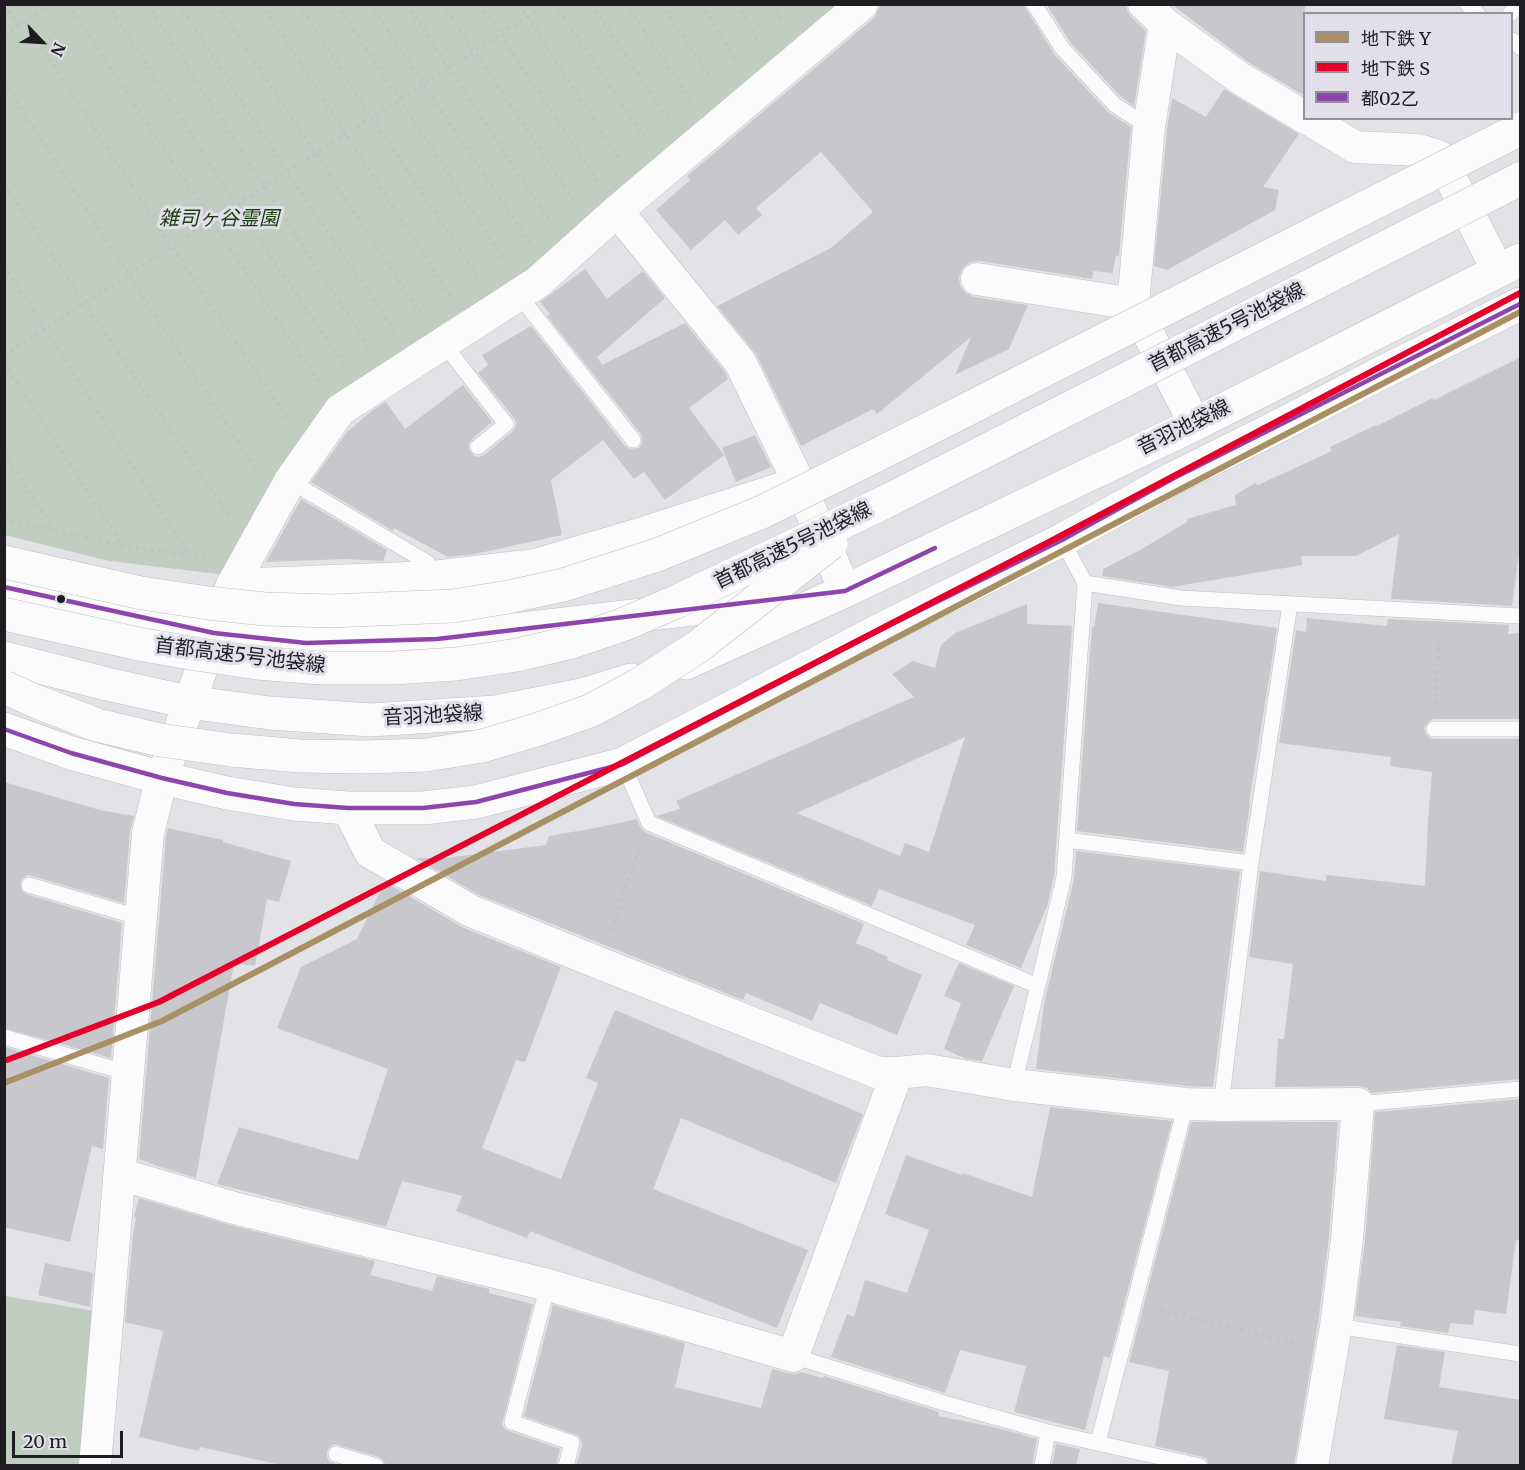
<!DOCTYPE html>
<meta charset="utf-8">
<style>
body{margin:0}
#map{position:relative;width:1525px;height:1470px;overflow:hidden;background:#e3e2e7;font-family:Merriweather,"Noto Sans JP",serif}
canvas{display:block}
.frame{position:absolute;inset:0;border:6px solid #1f1d21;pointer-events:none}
.legend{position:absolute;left:1303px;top:12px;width:210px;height:108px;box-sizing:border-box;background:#e2dfea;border:2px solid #94919a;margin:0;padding:8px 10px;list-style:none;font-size:18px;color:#1f1d21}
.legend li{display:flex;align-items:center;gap:12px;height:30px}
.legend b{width:30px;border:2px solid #94919a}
.north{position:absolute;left:12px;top:12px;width:60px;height:60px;-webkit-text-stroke:4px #e2dfea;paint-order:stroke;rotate:115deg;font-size:16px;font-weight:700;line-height:24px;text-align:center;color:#1f1d21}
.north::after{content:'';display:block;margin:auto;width:21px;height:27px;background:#1f1d21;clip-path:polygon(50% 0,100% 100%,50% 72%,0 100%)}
.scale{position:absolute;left:12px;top:1431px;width:111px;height:27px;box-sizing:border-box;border:3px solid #1f1d21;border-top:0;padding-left:8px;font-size:18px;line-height:21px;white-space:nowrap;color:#1f1d21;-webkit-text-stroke:4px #e2dfea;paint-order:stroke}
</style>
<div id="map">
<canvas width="1525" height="1470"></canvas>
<div class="frame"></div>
<ul class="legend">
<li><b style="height:8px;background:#a99064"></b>地下鉄 Y</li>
<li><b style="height:8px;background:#e4002b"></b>地下鉄 S</li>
<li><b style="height:8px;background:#8e44ad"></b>都02乙</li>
</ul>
<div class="north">N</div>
<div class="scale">20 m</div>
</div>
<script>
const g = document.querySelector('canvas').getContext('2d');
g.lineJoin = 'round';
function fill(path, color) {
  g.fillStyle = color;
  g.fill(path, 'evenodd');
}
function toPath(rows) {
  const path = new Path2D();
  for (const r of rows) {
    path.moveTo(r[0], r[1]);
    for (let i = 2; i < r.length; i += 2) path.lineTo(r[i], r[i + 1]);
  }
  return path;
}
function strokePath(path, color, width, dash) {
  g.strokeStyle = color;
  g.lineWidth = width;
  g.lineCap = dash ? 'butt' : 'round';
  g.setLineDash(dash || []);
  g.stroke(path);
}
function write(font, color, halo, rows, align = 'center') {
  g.font = font + ' Merriweather,"Noto Sans JP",serif';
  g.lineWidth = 6;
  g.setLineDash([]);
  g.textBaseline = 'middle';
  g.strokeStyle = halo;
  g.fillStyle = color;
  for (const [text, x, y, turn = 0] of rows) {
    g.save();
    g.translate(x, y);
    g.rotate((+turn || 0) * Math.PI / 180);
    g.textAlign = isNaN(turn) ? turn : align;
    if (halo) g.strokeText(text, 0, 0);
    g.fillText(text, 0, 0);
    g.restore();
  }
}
const green = toPath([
 [5,5,842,5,519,282,328,405,226,575,110,561,5,535],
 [4,1296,95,1311,83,1465,5,1465]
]);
const building = toPath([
 [881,4,1024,4,1026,9,1055,55,1108,112,1131,127,1119,256,1116,255,1113,273,1093,271,1092,279,980,261,970,262,963,268,959,277,960,286,966,293,974,297,1028,305,1009,349,955,375,971,337,877,414,873,409,801,446,756,354,717,306,831,248,873,212,821,152,756,208,762,215,738,235,725,220,691,250,656,210,690,180,687,176,874,18],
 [1046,4,1127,4,1127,10,1131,17,1146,31,1134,106,1121,97,1070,42],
 [1171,4,1305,4,1305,96,1248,62],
 [1224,89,1299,134,1263,187,1279,190,1275,210,1167,270,1154,266,1167,129,1172,98,1206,117],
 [585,269,607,299,643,271,665,298,597,357,602,365,685,323,725,372,728,379,689,408,724,455,665,500,644,472,634,479,603,440,551,480,562,535,475,554,448,557,394,528,393,531,311,482,347,432,373,410,386,402,405,429,463,385,492,422,472,439,469,444,469,449,474,456,479,457,484,455,512,432,515,428,516,423,514,418,478,373,488,365,482,355,531,326,625,446,630,449,639,448,642,443,642,438,641,434,547,316,550,314,540,302],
 [1521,357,1521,539,1512,606,1391,599,1399,534,1356,556,1301,556,1302,565,1172,587,1102,576,1103,569,1140,550,1187,522,1187,519,1236,505,1235,495,1255,483,1258,485,1332,451,1330,447,1376,425,1377,426,1433,398,1434,400],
 [755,435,771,467,736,482,722,448],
 [301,499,387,550,383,561,345,559,266,562],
 [1098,603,1277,628,1249,803,1250,803,1243,852,1077,831,1092,627,1094,627],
 [1027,604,1027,624,1072,626,1054,876,1047,906,1021,968,966,945,975,925,879,889,872,906,656,816,680,809,676,801,914,697,892,674,913,661,935,668,941,645,955,633],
 [965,737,929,852,905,843,900,856,797,813],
 [1307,618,1387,626,1388,619,1509,625,1508,634,1521,633,1521,719,1434,719,1429,721,1424,728,1426,734,1430,738,1434,739,1521,739,1521,1079,1371,1093,1367,1088,1358,1086,1275,1087,1278,1039,1284,1039,1293,964,1249,957,1260,871,1326,881,1326,875,1425,886,1428,821,1432,772,1390,766,1391,757,1279,743,1296,630,1306,632],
 [4,782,100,810,134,816,130,831,124,903,32,876,27,875,23,878,20,883,22,891,26,894,122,923,111,1058,4,1028],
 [637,819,640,827,645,832,864,924,856,943,888,957,887,960,922,975,897,1035,820,1003,812,1021,746,993,743,1000,479,895,416,858,446,858,546,845,549,836,595,828],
 [168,828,223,840,223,842,291,861,279,902,267,899,255,966,234,963,196,1178,148,1163,148,1162,139,1159,166,836],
 [1076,851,1240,871,1213,1087,1187,1086,1036,1069,1044,1004,1074,879],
 [385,882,464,928,561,967,525,1062,516,1060,482,1148,561,1179,598,1083,586,1078,615,1010,863,1114,836,1183,681,1118,653,1189,808,1250,777,1328,530,1231,527,1238,456,1211,462,1196,402,1181,386,1227,217,1184,239,1127,358,1160,388,1069,277,1028,301,967,357,939],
 [959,963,1014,986,982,1061,966,1059,944,1049,961,1003,944,996],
 [4,1047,109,1078,103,1149,92,1146,70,1242,4,1227],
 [1521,1099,1521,1240,1516,1240,1506,1314,1475,1310,1473,1325,1450,1323,1448,1333,1400,1326,1401,1322,1355,1316,1365,1241,1375,1112],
 [1050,1107,1172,1121,1110,1358,1104,1356,1085,1430,1014,1412,1026,1366,960,1350,945,1393,831,1357,847,1314,854,1317,865,1280,907,1293,929,1230,885,1214,906,1155,962,1175,963,1173,1032,1197],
 [1191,1122,1338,1122,1329,1237,1318,1323,1294,1466,1209,1466,1207,1459,1203,1457,1155,1446,1169,1371,1129,1362],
 [139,1198,230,1225,375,1261,370,1275,432,1291,437,1276,489,1289,489,1293,533,1304,502,1424,504,1428,509,1431,560,1449,556,1466,386,1466,383,1460,379,1457,334,1444,330,1447,327,1451,327,1457,329,1461,340,1466,286,1466,200,1447,199,1451,139,1437,163,1331,125,1322,133,1234,136,1218,134,1217],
 [45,1263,93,1273,90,1307,38,1295],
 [553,1305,685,1343,675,1387,761,1408,772,1369,788,1373,796,1374,801,1372,823,1378,824,1376,939,1412,938,1416,994,1427,1037,1439,1032,1466,576,1466,582,1445,581,1440,579,1436,524,1416],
 [1397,1345,1445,1352,1439,1387,1521,1400,1521,1466,1451,1466,1458,1431,1384,1419],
 [1056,1444,1080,1449,1076,1466,1052,1466]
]);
const path = toPath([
 [5,4,18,26],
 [39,4,42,10],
 [68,4,320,384],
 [108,4,236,205,345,366],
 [148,4,264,187,370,349],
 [179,4,287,172,396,333],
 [217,4,422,315],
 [262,4,451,297],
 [299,4,372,118,480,280],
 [337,4,505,261],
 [370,4,530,243],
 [407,4,552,225],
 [443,4,576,203],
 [480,4,599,183],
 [519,4,622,163],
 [555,4,647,141],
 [591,4,670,121],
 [626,4,693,104],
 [662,4,714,84],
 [702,4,737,63],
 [737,4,761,45],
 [772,4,784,24],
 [25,21,172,247,290,422],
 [4,35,51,4],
 [4,82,129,275,257,471],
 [4,184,231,519],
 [4,265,189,554],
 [4,355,547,4],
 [4,363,123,546],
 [4,453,54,530],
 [4,519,123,546,209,558],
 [1435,704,1439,637],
 [611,930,640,846],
 [1160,1310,1299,1344]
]);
const lane = toPath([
 [1034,4,1062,48,1115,105,1149,127],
 [1467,4,1478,14],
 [1510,14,1518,4],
 [1512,40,1520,47],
 [518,294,633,440],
 [443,343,506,424,478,447],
 [290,481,428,563,433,577],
 [1062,540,1085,583,1181,598,1520,616],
 [1434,729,1520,729],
 [623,764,649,823,1038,986],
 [1067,840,1251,863],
 [29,885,141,918],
 [4,1037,128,1073],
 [1014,1085,1064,877,1085,583],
 [1358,1104,1520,1089],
 [1221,1105,1251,863,1290,604],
 [548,1285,512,1422,572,1443,566,1466],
 [1336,1326,1520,1354],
 [793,1356,944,1403,1048,1432,1200,1466],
 [1098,1442,1186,1104],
 [336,1454,376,1466],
 [1042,1466,1048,1432]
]);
const street = toPath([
 [1144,4,1165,24,1238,77,1304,117],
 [1165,24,1149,127,1133,304,1195,424],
 [1307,118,1355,147,1419,150,1440,157,1498,271],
 [617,211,740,362,799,483,845,591],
 [977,279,1133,304],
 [232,585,433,577,535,565,643,533,795,484],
 [348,808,370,852,471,911,599,963,879,1073,897,1073,927,1070,1014,1085,1186,1104,1221,1105,1358,1104,1347,1239,1336,1326,1312,1466],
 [120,1174,234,1208,548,1285,793,1356,897,1073],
 [95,1466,148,833,162,778,232,585,290,481,340,410,538,282,617,211,862,4]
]);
const secondary = toPath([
 [4,587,214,633,306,643,437,639,769,600],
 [4,658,107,684,188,702,270,713,370,720,496,712,582,695,631,680],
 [686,663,845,591,1195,424,1520,260],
 [4,729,71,753,162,778,227,793,294,804,348,808,423,808,476,802,623,764,890,625,1062,540,1174,478,1265,433,1385,371,1520,304]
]);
const highwayBridge = toPath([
 [4,562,141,593,208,603,265,609,330,611,453,606,508,597,563,585,657,555,762,512,877,455,1520,129],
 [4,614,139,644,196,654,257,663,322,668,393,668,456,664,517,655,572,642,622,625,678,601,885,502,1520,179],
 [4,687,35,701,97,725,160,740,231,750,300,756,365,757,426,755,482,746,536,730,592,710,640,684,696,648,831,543]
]);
const bus1 = toPath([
 [4,587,214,633,306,643,437,639,845,591,935,548],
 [4,729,71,753,162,778,227,793,294,804,348,808,423,808,476,802,623,764,890,625,1062,540,1174,478,1520,304]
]);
const metro1 = toPath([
 [4,1083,162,1021,1520,312]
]);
const metro2 = toPath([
 [7,1060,159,1002,1045,544,1520,293]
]);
const markers = [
 [61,599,5,"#1f1d21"]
];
const parkNames = [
 ["雑司ヶ谷霊園",219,219]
];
const streetNames = [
 ["首都高速5号池袋線",1227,328,-27],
 ["音羽池袋線",1184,428,-26],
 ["首都高速5号池袋線",793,546,-26],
 ["首都高速5号池袋線",240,656,7],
 ["音羽池袋線",433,716,-3]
];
fill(green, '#c1cdc0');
fill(building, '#c8c7cb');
strokePath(lane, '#bfbec2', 16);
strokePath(street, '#bfbec2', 33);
strokePath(secondary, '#bfbec2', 34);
strokePath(path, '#c3c2c4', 4, [3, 4.5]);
strokePath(lane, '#fbfbfb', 15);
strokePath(street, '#fbfbfb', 32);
strokePath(secondary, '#fbfbfb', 33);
strokePath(highwayBridge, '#bfbec2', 34, []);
strokePath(highwayBridge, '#fbfbfb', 33);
strokePath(bus1, '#8e44ad', 4.5);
strokePath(metro1, '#a99064', 6);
strokePath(metro2, '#e4002b', 6);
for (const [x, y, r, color] of markers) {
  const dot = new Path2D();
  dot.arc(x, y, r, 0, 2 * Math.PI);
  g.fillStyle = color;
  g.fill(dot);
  strokePath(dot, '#e2dfea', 2);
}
write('italic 20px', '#183d0c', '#e2dfea', parkNames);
write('20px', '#1f1d21', '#e2dfea', streetNames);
</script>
